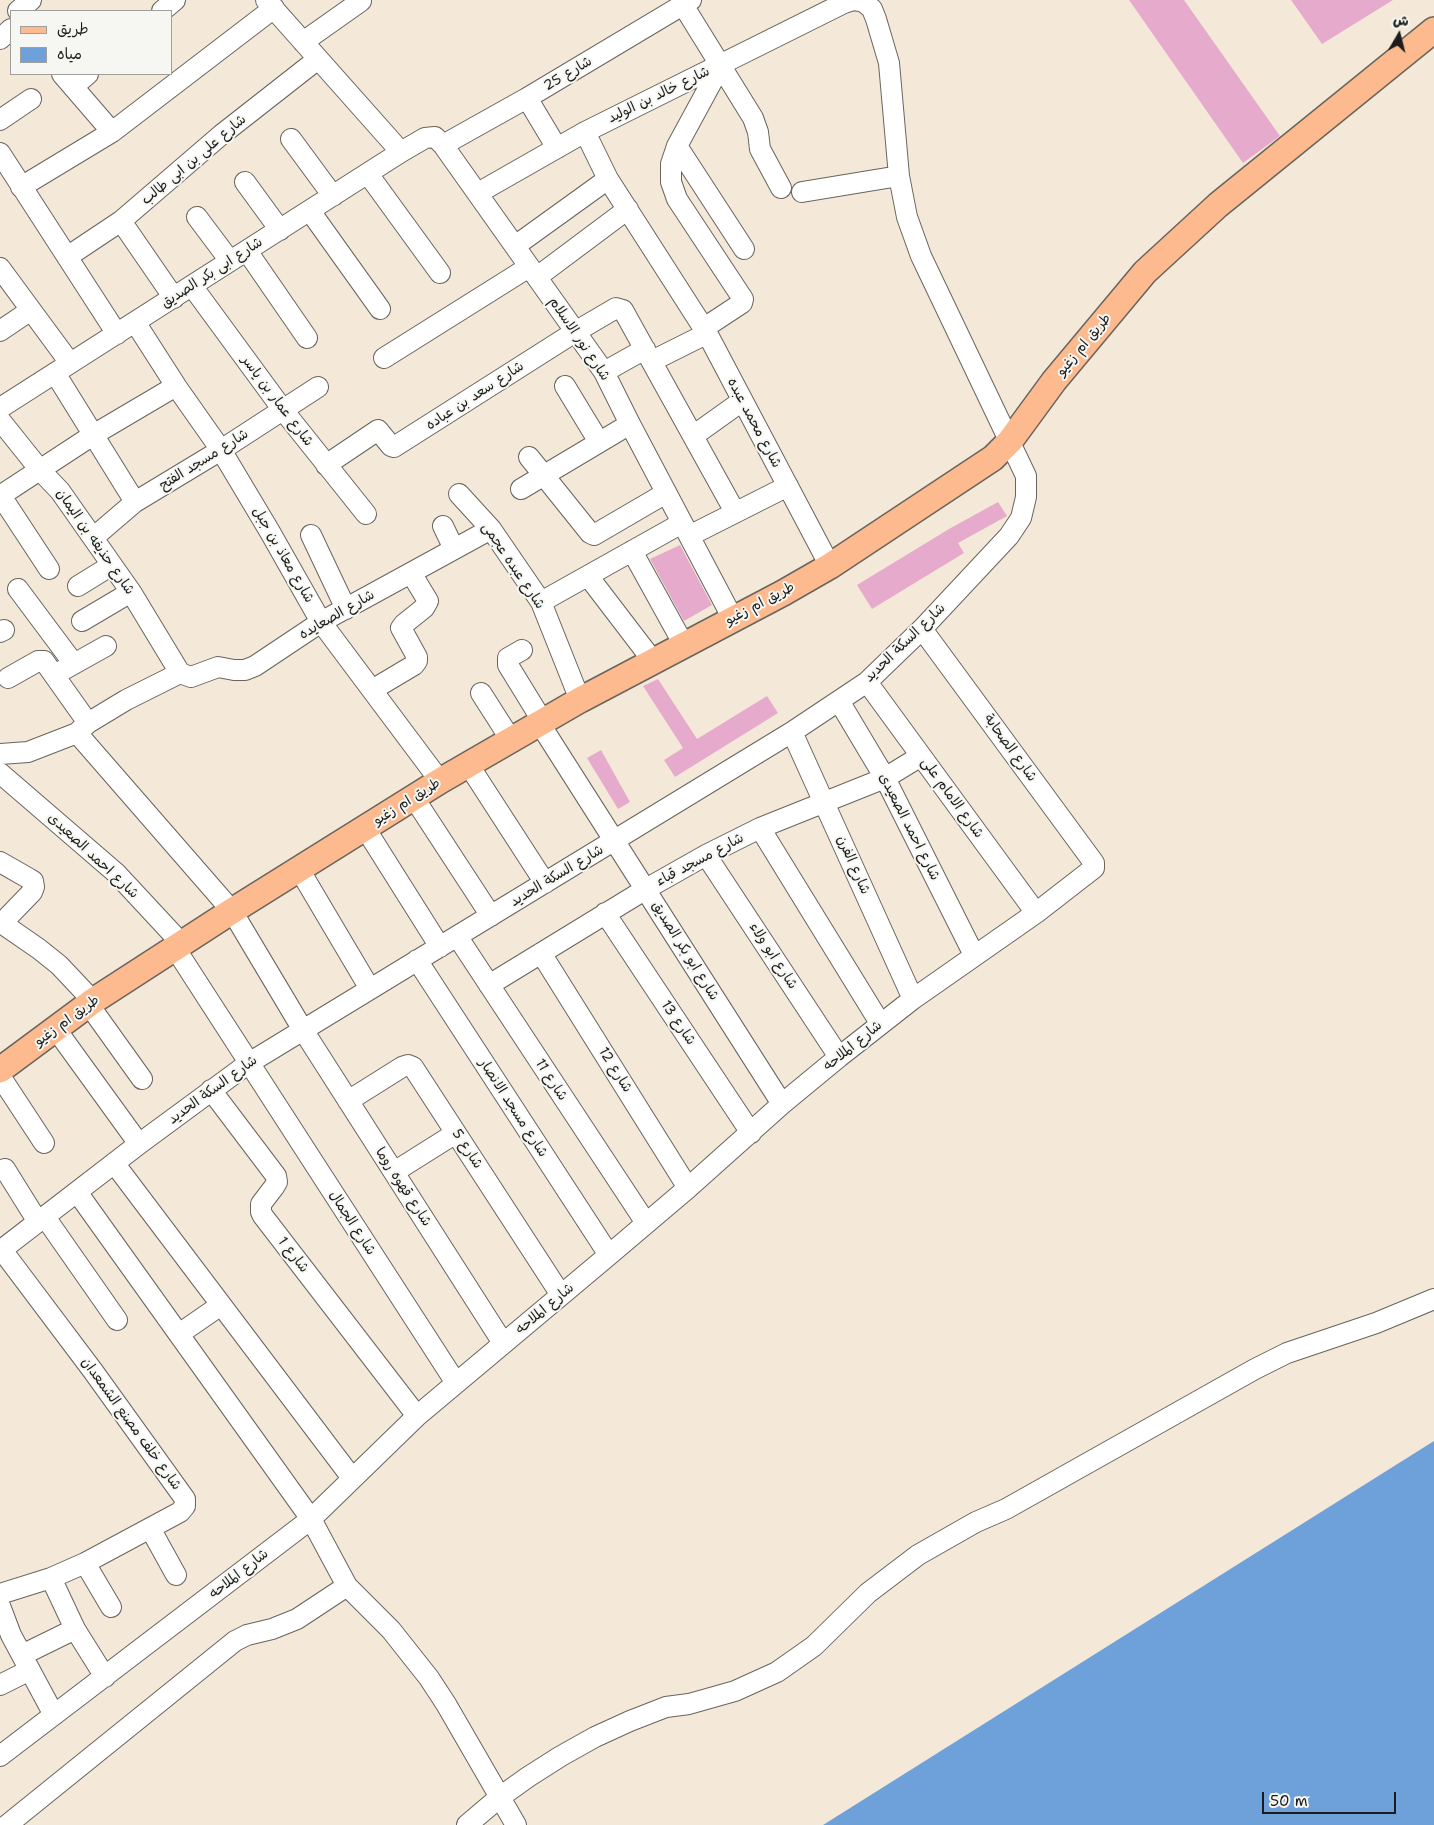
<!DOCTYPE html>
<meta charset="utf-8">
<style>
body{margin:0}
#map{position:relative;width:1434px;height:1825px;overflow:hidden;background:#f4e9d8;font-family:"Shantell Sans","Playpen Sans Arabic",sans-serif}
canvas{display:block}
.legend{position:absolute;left:10px;top:10px;width:162px;height:65px;box-sizing:border-box;background:#f6f6f2;border:1px solid #9f9f9c;margin:0;padding:6px 9px;list-style:none;font-size:15px;color:#1c1c1c}
.legend li{display:flex;align-items:center;gap:10px;height:25px}
.legend b{width:25px;border:1px solid #9f9f9c}
.north{position:absolute;left:1374px;top:10px;width:50px;height:50px;-webkit-text-stroke:4px #f6f6f2;paint-order:stroke;rotate:8deg;font-size:14px;font-weight:700;line-height:20px;text-align:center;color:#1c1c1c}
.north::after{content:'';display:block;margin:auto;width:18px;height:22px;background:#1c1c1c;clip-path:polygon(50% 0,100% 100%,50% 72%,0 100%)}
.scale{position:absolute;left:1262px;top:1792px;width:134px;height:22px;box-sizing:border-box;border:2px solid #1c1c1c;border-top:0;padding-left:6px;font-size:15px;line-height:18px;white-space:nowrap;color:#1c1c1c;-webkit-text-stroke:4px #f6f6f2;paint-order:stroke}
</style>
<div id="map">
<canvas width="1434" height="1825"></canvas>
<ul class="legend">
<li><b style="height:6px;background:#fcba8e"></b>طريق</li>
<li><b style="height:14px;background:#6ea1d9"></b>مياه</li>
</ul>
<div class="north">ش</div>
<div class="scale">50 m</div>
</div>
<script>
const g = document.querySelector('canvas').getContext('2d');
g.lineJoin = 'round';
function fill(path, color) {
  g.fillStyle = color;
  g.fill(path, 'evenodd');
}
function toPath(rows) {
  const path = new Path2D();
  for (const r of rows) {
    path.moveTo(r[0], r[1]);
    for (let i = 2; i < r.length; i += 2) path.lineTo(r[i], r[i + 1]);
  }
  return path;
}
function strokePath(path, color, width, dash) {
  g.strokeStyle = color;
  g.lineWidth = width;
  g.lineCap = dash ? 'butt' : 'round';
  g.setLineDash(dash || []);
  g.stroke(path);
}
function write(font, color, halo, rows, align = 'center') {
  g.font = font + ' "Shantell Sans","Playpen Sans Arabic",sans-serif';
  g.lineWidth = 4;
  g.setLineDash([]);
  g.textBaseline = 'middle';
  g.strokeStyle = halo;
  g.fillStyle = color;
  for (const [text, x, y, turn = 0] of rows) {
    g.save();
    g.translate(x, y);
    g.rotate((+turn || 0) * Math.PI / 180);
    g.textAlign = isNaN(turn) ? turn : align;
    if (halo) g.strokeText(text, 0, 0);
    g.fillText(text, 0, 0);
    g.restore();
  }
}
const water = toPath([
 [1434,1441,1434,1825,823,1825]
]);
const building = toPath([
 [1129,0,1184,0,1280,136,1243,163],
 [1291,0,1393,0,1322,44],
 [998,502,1007,516,958,543,964,553,872,609,857,585,949,529],
 [680,545,712,605,684,621,650,559],
 [658,679,697,739,767,696,778,713,675,777,664,760,683,748,643,686],
 [601,750,630,802,618,809,587,758]
]);
const minor = toPath([
 [266,0,401,152],
 [683,5,753,118,758,132,760,149,781,188],
 [18,11,31,0],
 [162,11,175,0],
 [0,39,11,29],
 [303,42,361,1],
 [62,74,112,132],
 [73,87,88,74],
 [527,98,557,148],
 [0,120,31,99],
 [585,132,608,179,708,335],
 [291,139,333,196],
 [443,145,527,98,691,0],
 [677,146,744,249],
 [0,153,117,334],
 [368,174,440,273],
 [245,182,280,230],
 [21,187,112,132,274,8],
 [802,192,899,176],
 [310,211,380,309],
 [197,217,230,261],
 [121,221,174,298],
 [515,246,608,179],
 [247,251,307,338],
 [67,257,121,221,221,135,318,59],
 [0,268,70,363],
 [537,277,628,209],
 [192,286,283,410,366,514],
 [135,322,176,386,221,450,270,532,321,622,440,781],
 [704,328,742,303,743,299,677,199,671,182,671,164,677,146,721,65],
 [0,331,31,310],
 [384,358,529,267],
 [652,361,704,335,708,335,830,566],
 [604,372,645,349],
 [55,373,135,502],
 [565,386,599,442],
 [0,408,401,152,425,138,435,137,443,145,604,372,630,424,733,619],
 [0,420,40,470,60,491,131,592,180,673],
 [693,436,742,401],
 [529,457,590,533,594,535,666,493],
 [326,465,378,430,391,446,394,447,575,332,616,308,623,310,735,512],
 [521,489,630,424],
 [459,494,491,529,541,602,580,700],
 [443,526,454,549],
 [311,535,346,609],
 [689,536,788,486],
 [93,538,135,502,221,450,318,387],
 [632,551,684,645],
 [49,569,3,499,3,494,93,435,176,386],
 [588,576,653,661],
 [78,586,112,565],
 [18,589,74,664],
 [541,602,682,523],
 [82,621,131,592],
 [0,632,4,630],
 [522,650,508,658,508,665,543,722],
 [63,670,106,646],
 [180,673,191,677,218,667,234,670,245,670,255,666,321,622,491,529],
 [8,678,38,661,44,661,88,723],
 [867,682,1036,913],
 [372,690,414,665,417,661,417,657,401,628,404,624,424,608,428,601,411,573],
 [481,693,511,740],
 [839,701,885,778,974,955],
 [540,724,782,1104],
 [792,732,913,999],
 [77,733,232,911,303,1030,503,1343],
 [0,754,28,752,77,733,88,723,126,700,180,673],
 [468,764,545,883],
 [0,773,116,873,182,944],
 [414,798,491,916],
 [365,828,440,947],
 [760,828,880,1023],
 [706,855,839,1057],
 [0,862,28,878,33,881,34,887,32,892,2,923],
 [299,869,370,989],
 [605,913,751,1133],
 [0,922,39,949,59,965,93,1001],
 [457,936,646,1223],
 [175,948,456,1383],
 [541,953,688,1188],
 [417,960,609,1255],
 [489,985,646,889,706,855,760,828,885,778,921,756],
 [89,1005,142,1079],
 [55,1028,139,1144],
 [0,1076,44,1143],
 [211,1090,276,1176,277,1182,274,1187,261,1204,261,1212,263,1216,417,1416],
 [348,1101,402,1067,408,1065,413,1067,561,1295],
 [114,1163,352,1478],
 [5,1169,38,1222],
 [394,1172,456,1133],
 [77,1192,311,1519,347,1586,391,1630,429,1678,446,1704,516,1825],
 [45,1217,117,1320],
 [0,1251,139,1144,249,1063,792,732,867,682,922,629,1009,536,1021,518,1026,497,1026,476,921,256,907,217,899,176,889,63,876,19,872,9,864,2,854,0,844,3,585,132,478,193],
 [179,1334,221,1305],
 [150,1528,176,1575],
 [85,1563,111,1607],
 [51,1578,75,1629,105,1677],
 [0,1594,51,1578,85,1563,180,1512,185,1506,185,1499,93,1371,2,1250],
 [0,1606,11,1635,54,1715],
 [22,1655,75,1629],
 [0,1685,30,1670],
 [0,1756,311,1519,417,1416,609,1255,688,1188,782,1104,839,1057,913,999,1036,913,1094,868,1094,863,922,629],
 [7,1825,235,1641,247,1635,272,1629,297,1619,347,1586],
 [467,1825,500,1797,528,1777,561,1756,595,1737,630,1721,666,1707,689,1704,735,1691,777,1672,814,1646,868,1593,918,1555,976,1522,1006,1509,1255,1369,1287,1353,1376,1323,1434,1299]
]);
const major = toPath([
 [0,1070,93,1001,232,911,440,781,580,700,783,593,830,566,993,458,1010,441,1054,381,1145,272,1218,205,1434,30]
]);
const streetNames = [
 ["شارع 25",568,74,-31],
 ["شارع خالد بن الوليد",659,95,-26],
 ["شارع على بن ابى طالب",194,160,-40],
 ["شارع ابى بكر الصديق",212,273,-33],
 ["شارع نور الاسلام",579,339,56],
 ["طريق ام زغيو",1084,345,-50],
 ["شارع سعد بن عباده",475,396,-33],
 ["شارع عمار بن ياسر",277,401,53],
 ["شارع محمد عبده",754,423,62],
 ["شارع مسجد الفتح",204,460,-32],
 ["شارع حذيفه بن اليمان",95,542,55],
 ["شارع معاذ بن جبل",283,555,60],
 ["شارع عبده عجمى",513,566,56],
 ["طريق ام زغيو",760,604,-28],
 ["شارع الصعايده",337,615,-30],
 ["شارع السكة الحديد",905,643,-44],
 ["شارع الصحابة",1010,748,54],
 ["شارع الامام على",952,798,54],
 ["طريق ام زغيو",407,802,-32],
 ["شارع احمد الصعيدى",909,827,63],
 ["شارع احمد الصعيدى",93,856,43],
 ["شارع مسجد قباء",700,860,-28],
 ["شارع الفرن",853,865,66],
 ["شارع السكة الحديد",557,876,-31],
 ["شارع ابو بكر الصديق",685,951,58],
 ["شارع ابو ولاء",773,956,57],
 ["طريق ام زغيو",67,1021,-36],
 ["شارع 13",678,1023,56],
 ["شارع الملاحه",853,1046,-39],
 ["شارع 12",615,1070,58],
 ["شارع 11",551,1080,57],
 ["شارع السكة الحديد",213,1090,-36],
 ["شارع مسجد الانصار",513,1108,57],
 ["شارع 5",467,1149,57],
 ["شارع قهوه روما",403,1187,57],
 ["شارع الجمال",352,1223,57],
 ["شارع 1",293,1255,52],
 ["شارع الملاحه",545,1309,-40],
 ["شارع خلف مصنع الشمعدان",131,1424,54],
 ["شارع الملاحه",239,1574,-38]
];
fill(water, '#6ea1d9');
fill(building, '#e6abcc');
strokePath(minor, '#68645e', 22);
strokePath(major, '#68645e', 28);
strokePath(minor, '#fff', 20);
strokePath(major, '#fcba8e', 25);
write('14px', '#1c1c1c', '#f6f6f2', streetNames);
</script>
